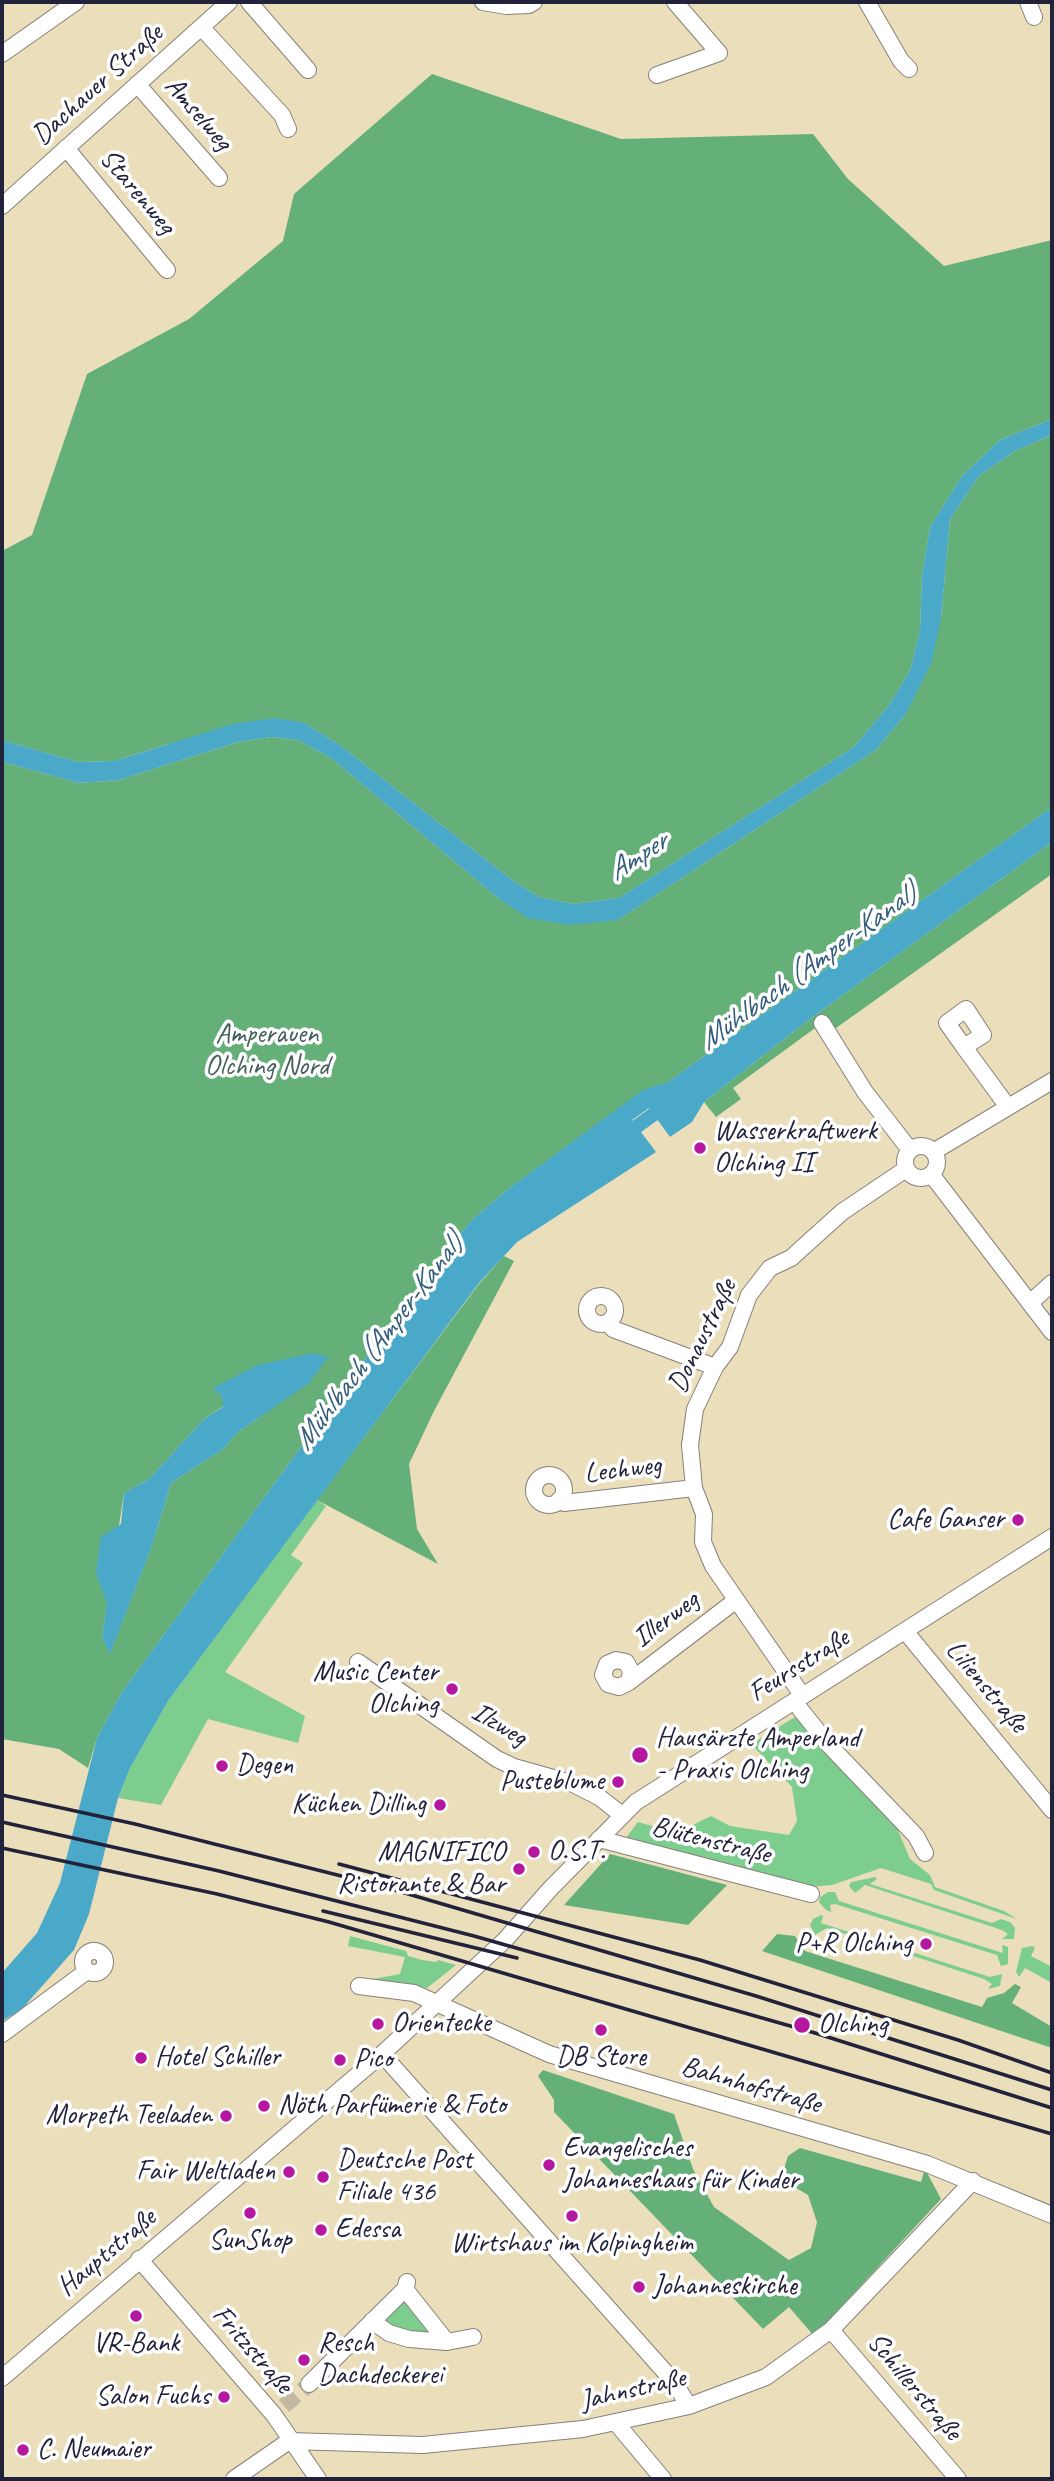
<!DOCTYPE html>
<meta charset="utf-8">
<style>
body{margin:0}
#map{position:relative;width:1054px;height:2481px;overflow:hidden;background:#ebdeba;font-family:Caveat,sans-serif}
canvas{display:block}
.frame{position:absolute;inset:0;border:4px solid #22223b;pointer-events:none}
</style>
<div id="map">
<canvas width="1054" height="2481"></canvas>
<div class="frame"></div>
</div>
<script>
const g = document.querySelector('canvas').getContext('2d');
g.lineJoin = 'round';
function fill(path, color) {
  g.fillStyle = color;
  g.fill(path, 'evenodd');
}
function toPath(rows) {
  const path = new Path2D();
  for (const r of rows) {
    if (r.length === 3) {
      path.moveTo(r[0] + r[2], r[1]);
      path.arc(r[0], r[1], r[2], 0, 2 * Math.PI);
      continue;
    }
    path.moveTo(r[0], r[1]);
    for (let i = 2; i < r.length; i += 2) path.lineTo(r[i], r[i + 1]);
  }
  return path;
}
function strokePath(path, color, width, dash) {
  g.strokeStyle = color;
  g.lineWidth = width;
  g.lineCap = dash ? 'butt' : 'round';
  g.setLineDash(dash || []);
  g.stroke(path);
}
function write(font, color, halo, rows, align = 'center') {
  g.font = font + ' Caveat,sans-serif';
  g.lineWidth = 7;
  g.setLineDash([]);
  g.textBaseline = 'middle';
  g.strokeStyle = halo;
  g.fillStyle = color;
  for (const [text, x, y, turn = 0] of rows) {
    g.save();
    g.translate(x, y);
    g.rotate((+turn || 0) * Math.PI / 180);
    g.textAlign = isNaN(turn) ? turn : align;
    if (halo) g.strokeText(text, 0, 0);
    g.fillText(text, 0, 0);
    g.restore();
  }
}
const green = toPath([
 [317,1500,326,1506,291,1555,303,1563,225,1672,305,1716,298,1743,208,1719,161,1805,118,1798,130,1768,168,1701],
 [795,1717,897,1828,910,1859,930,1875,935,1887,1004,1911,1017,1919,934,1890,931,1884,881,1868,832,1885,808,1887,626,1838,638,1822,676,1833,711,1816,730,1826,789,1835,797,1821,792,1787,751,1744],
 [875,1877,877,1879,870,1884,992,1923,1001,1919,1010,1922,1015,1928,1014,1939,1002,1939,1008,1934,1002,1930,865,1885,855,1893,849,1886,851,1882],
 [828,1892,835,1892,839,1901,1003,1953,1002,1945,1008,1947,1008,1964,1001,1966,997,1955,835,1904,830,1905,831,1912,826,1910,819,1902,820,1897],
 [821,1915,823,1916,821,1923,990,1977,1002,1974,1000,1986,988,1989,992,1984,984,1979,827,1928,815,1935,810,1925,813,1919],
 [350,1936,406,1951,408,1956,422,1960,436,1962,438,1960,456,1965,427,1988,362,1981,400,1974,405,1957,348,1946],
 [1032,1946,1035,1948,1031,1956,1052,1967,1052,1983,1025,1968,1019,1977,1016,1972,1022,1948],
 [405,2296,433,2334,399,2331,379,2321]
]);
const forest = toPath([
 [432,74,621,139,813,134,848,179,944,266,1052,240,1052,419,1000,440,962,476,930,527,922,575,920,630,910,671,889,705,854,747,619,898,573,904,539,897,512,880,341,746,305,723,165,745,114,761,78,762,2,740,2,551,32,535,87,374,189,319,283,241,294,194],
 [1052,435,1052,807,668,1082,643,1091,508,1189,472,1220,437,1261,122,1692,97,1738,88,1768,59,1749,2,1739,2,762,79,783,119,780,238,742,271,737,298,740,331,758,499,899,618,920,876,750,906,714,941,619,950,519,979,476,1015,451],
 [214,1388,263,1415,237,1433,222,1450,171,1483,152,1546,110,1653,102,1637,124,1493,149,1479,205,1418,224,1406,222,1397],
 [1052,842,1052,874,829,1033,822,1023,733,1088,741,1099,716,1117,704,1102,802,1025],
 [504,1256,514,1261,434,1411,409,1464,417,1529,438,1564,317,1500,479,1284],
 [610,1854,727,1885,688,1925,564,1905],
 [777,1934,795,1936,805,1951,982,2007,987,1998,1004,1993,1015,1984,1021,1987,1012,2003,1052,2027,1052,2048,762,1951],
 [543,2070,674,2114,693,2169,714,2207,789,2260,811,2248,817,2222,808,2195,781,2179,788,2156,800,2148,921,2182,925,2169,941,2199,814,2336,789,2307,763,2329,554,2112,554,2100,538,2076]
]);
const water = toPath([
 [1052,419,1052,435,1015,451,979,476,950,519,941,619,931,664,906,714,876,750,618,920,570,925,528,918,499,899,331,758,298,740,271,737,238,742,119,780,79,783,2,762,2,740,78,762,114,761,233,724,275,718,305,723,341,746,512,880,539,897,573,904,619,898,854,747,889,705,910,671,920,630,922,575,930,527,962,476,1000,440],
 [1052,807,1052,842,802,1025,704,1102,692,1122,670,1137,649,1108,632,1120,656,1152,517,1242,479,1283,168,1701,130,1768,118,1798,89,1914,74,1950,21,2010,2,2021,2,1973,37,1933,60,1883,97,1738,122,1692,437,1261,472,1220,508,1189,643,1090,668,1082],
 [313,1353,328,1357,309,1383,237,1433,222,1450,171,1483,152,1546,110,1654,102,1637,107,1603,96,1573,101,1537,121,1524,124,1493,149,1479,205,1418,223,1407,222,1397,213,1388,258,1365]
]);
const canal = toPath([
 [622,1137,668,1104]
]);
const minorTunnel = toPath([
 [284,2406,309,2384]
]);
const minor = toPath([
 [249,2,308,70],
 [483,2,506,6,529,5,534,2],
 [867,2,901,61,909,69],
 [1028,2,1034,17],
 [202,28,282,115,288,129],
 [2,54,76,2],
 [657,75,719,53,675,2],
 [137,84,219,178],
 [66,148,167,270],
 [2,206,229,2],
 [822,1023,865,1092,910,1150],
 [964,1047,947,1023,966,1009,983,1035,964,1047,1008,1107],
 [921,1162,16],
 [933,1152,1052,1081],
 [931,1174,1052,1332],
 [601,1310,14],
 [1030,1303,1052,1283],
 [608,1323,613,1329,715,1367],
 [549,1490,15],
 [559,1500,564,1503,694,1488],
 [905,1631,1052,1810],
 [358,1662,497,1759,514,1767,571,1783,599,1797,622,1815],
 [629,1682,631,1671,626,1662,616,1660,607,1664,603,1675,608,1684,619,1687,629,1682,735,1601],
 [802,1695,713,1566,703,1542,704,1514,694,1488,690,1445,695,1409,715,1367,730,1347,749,1295,770,1268,791,1258,842,1212,906,1169],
 [800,1709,828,1744,916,1836,925,1853],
 [599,1839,811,1894],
 [94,1962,11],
 [359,1986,414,1993,549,2054,927,2164,1052,2215],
 [2,2034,87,1971],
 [382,2054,673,2381,689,2406],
 [139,2259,274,2415,318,2479],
 [372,2321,389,2333,409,2339,447,2342,405,2289],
 [831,2330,958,2479],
 [447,2342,473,2337],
 [2,2378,382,2054,505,1940,551,1888,636,1802,1052,1537],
 [309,2384,405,2289,407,2282],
 [617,2424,663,2479],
 [234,2479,289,2441,423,2445,583,2429,689,2406,766,2377,831,2330,973,2181]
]);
const rail = toPath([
 [2,1795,135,1824,381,1886,756,1996,1052,2090],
 [2,1822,219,1871,474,1936,815,2033,1052,2108],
 [2,1848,217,1894,329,1922,1052,2134],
 [339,1864,700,1960,958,2040,1052,2073],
 [323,1911,517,1958]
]);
const markers = [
 [700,1148,7,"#b5179e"],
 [1018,1520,7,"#b5179e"],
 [452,1689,7,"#b5179e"],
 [640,1755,9,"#b5179e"],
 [222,1766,7,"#b5179e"],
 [618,1782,7,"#b5179e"],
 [440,1805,7,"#b5179e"],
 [534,1852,7,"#b5179e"],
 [519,1869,7,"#b5179e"],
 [926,1944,7,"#b5179e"],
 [378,2024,7,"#b5179e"],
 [802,2025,9,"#b5179e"],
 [601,2030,7,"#b5179e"],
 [141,2058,7,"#b5179e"],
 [340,2060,7,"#b5179e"],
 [264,2106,7,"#b5179e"],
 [226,2116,7,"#b5179e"],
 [549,2165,7,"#b5179e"],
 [289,2172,7,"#b5179e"],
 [323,2177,7,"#b5179e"],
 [250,2213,7,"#b5179e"],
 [572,2216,7,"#b5179e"],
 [321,2230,7,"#b5179e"],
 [639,2287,7,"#b5179e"],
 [136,2316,7,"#b5179e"],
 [304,2360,7,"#b5179e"],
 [224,2397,7,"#b5179e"],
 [23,2450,7,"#b5179e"]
];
const streetNames = [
 ["Dachauer Straße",98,85,-42],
 ["Amselweg",198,114,49],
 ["Starenweg",137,192,50],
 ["Donaustraße",703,1336,-64],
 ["Lechweg",623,1470,-7],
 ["Illerweg",666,1620,-37],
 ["Feursstraße",799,1666,-32],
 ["Lilienstraße",986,1687,50],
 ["Ilzweg",499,1725,31],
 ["Blütenstraße",711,1841,14],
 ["Bahnhofstraße",751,2086,16],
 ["Hauptstraße",107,2253,-40],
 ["Fritzstraße",252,2350,49],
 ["Schillerstraße",914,2387,50],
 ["Jahnstraße",633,2390,-13]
];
const parkNames = [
 ["Amperauen",267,1035],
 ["Olching Nord",267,1067]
];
const poiNames = [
 ["Wasserkraftwerk",714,1132],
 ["Olching II",714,1164],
 ["Cafe Ganser",1004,1520,"right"],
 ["Music Center",438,1673,"right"],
 ["Olching",438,1705,"right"],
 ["Hausärzte Amperland",656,1739],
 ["- Praxis Olching",656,1771],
 ["Degen",236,1766],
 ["Pusteblume",604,1782,"right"],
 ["Küchen Dilling",426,1805,"right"],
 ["O.S.T.",548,1852],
 ["MAGNIFICO",505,1853,"right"],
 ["Ristorante & Bar",505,1885,"right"],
 ["P+R Olching",912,1944,"right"],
 ["Orientecke",392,2024],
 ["Olching",818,2025],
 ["Hotel Schiller",155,2058],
 ["DB Store",601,2058,"center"],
 ["Pico",354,2060],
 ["Nöth Parfümerie & Foto",278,2106],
 ["Morpeth Teeladen",212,2116,"right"],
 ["Evangelisches",563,2149],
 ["Johanneshaus für Kinder",563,2181],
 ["Deutsche Post",337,2161],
 ["Filiale 436",337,2193],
 ["Fair Weltladen",275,2172,"right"],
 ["Edessa",335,2230],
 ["SunShop",250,2241,"center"],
 ["Wirtshaus im Kolpingheim",572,2244,"center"],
 ["Johanneskirche",653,2287],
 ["VR-Bank",136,2344,"center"],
 ["Resch",318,2344],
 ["Dachdeckerei",318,2376],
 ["Salon Fuchs",210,2397,"right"],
 ["C. Neumaier",37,2450]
];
const waterNames = [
 ["Amper",638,857,-33],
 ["Mühlbach (Amper-Kanal)",808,968,-36],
 ["Mühlbach (Amper-Kanal)",379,1343,-53]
];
fill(green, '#7ccd8e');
fill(forest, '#65b079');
fill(water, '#4aa8c9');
strokePath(canal, '#4aa8c9', 14);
strokePath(minorTunnel, '#c3b8a1', 16, [16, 8]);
strokePath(minor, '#86807a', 18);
strokePath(minor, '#fff', 16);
strokePath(rail, '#22223b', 3.5);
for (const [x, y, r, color] of markers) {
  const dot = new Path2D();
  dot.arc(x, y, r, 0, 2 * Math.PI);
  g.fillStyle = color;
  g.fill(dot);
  strokePath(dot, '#fff', 2.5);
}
write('28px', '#22223b', '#fff', streetNames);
write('28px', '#425e58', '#fff', parkNames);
write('28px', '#22223b', '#fff', poiNames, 'left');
write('italic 30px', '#345e7b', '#fff', waterNames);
</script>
